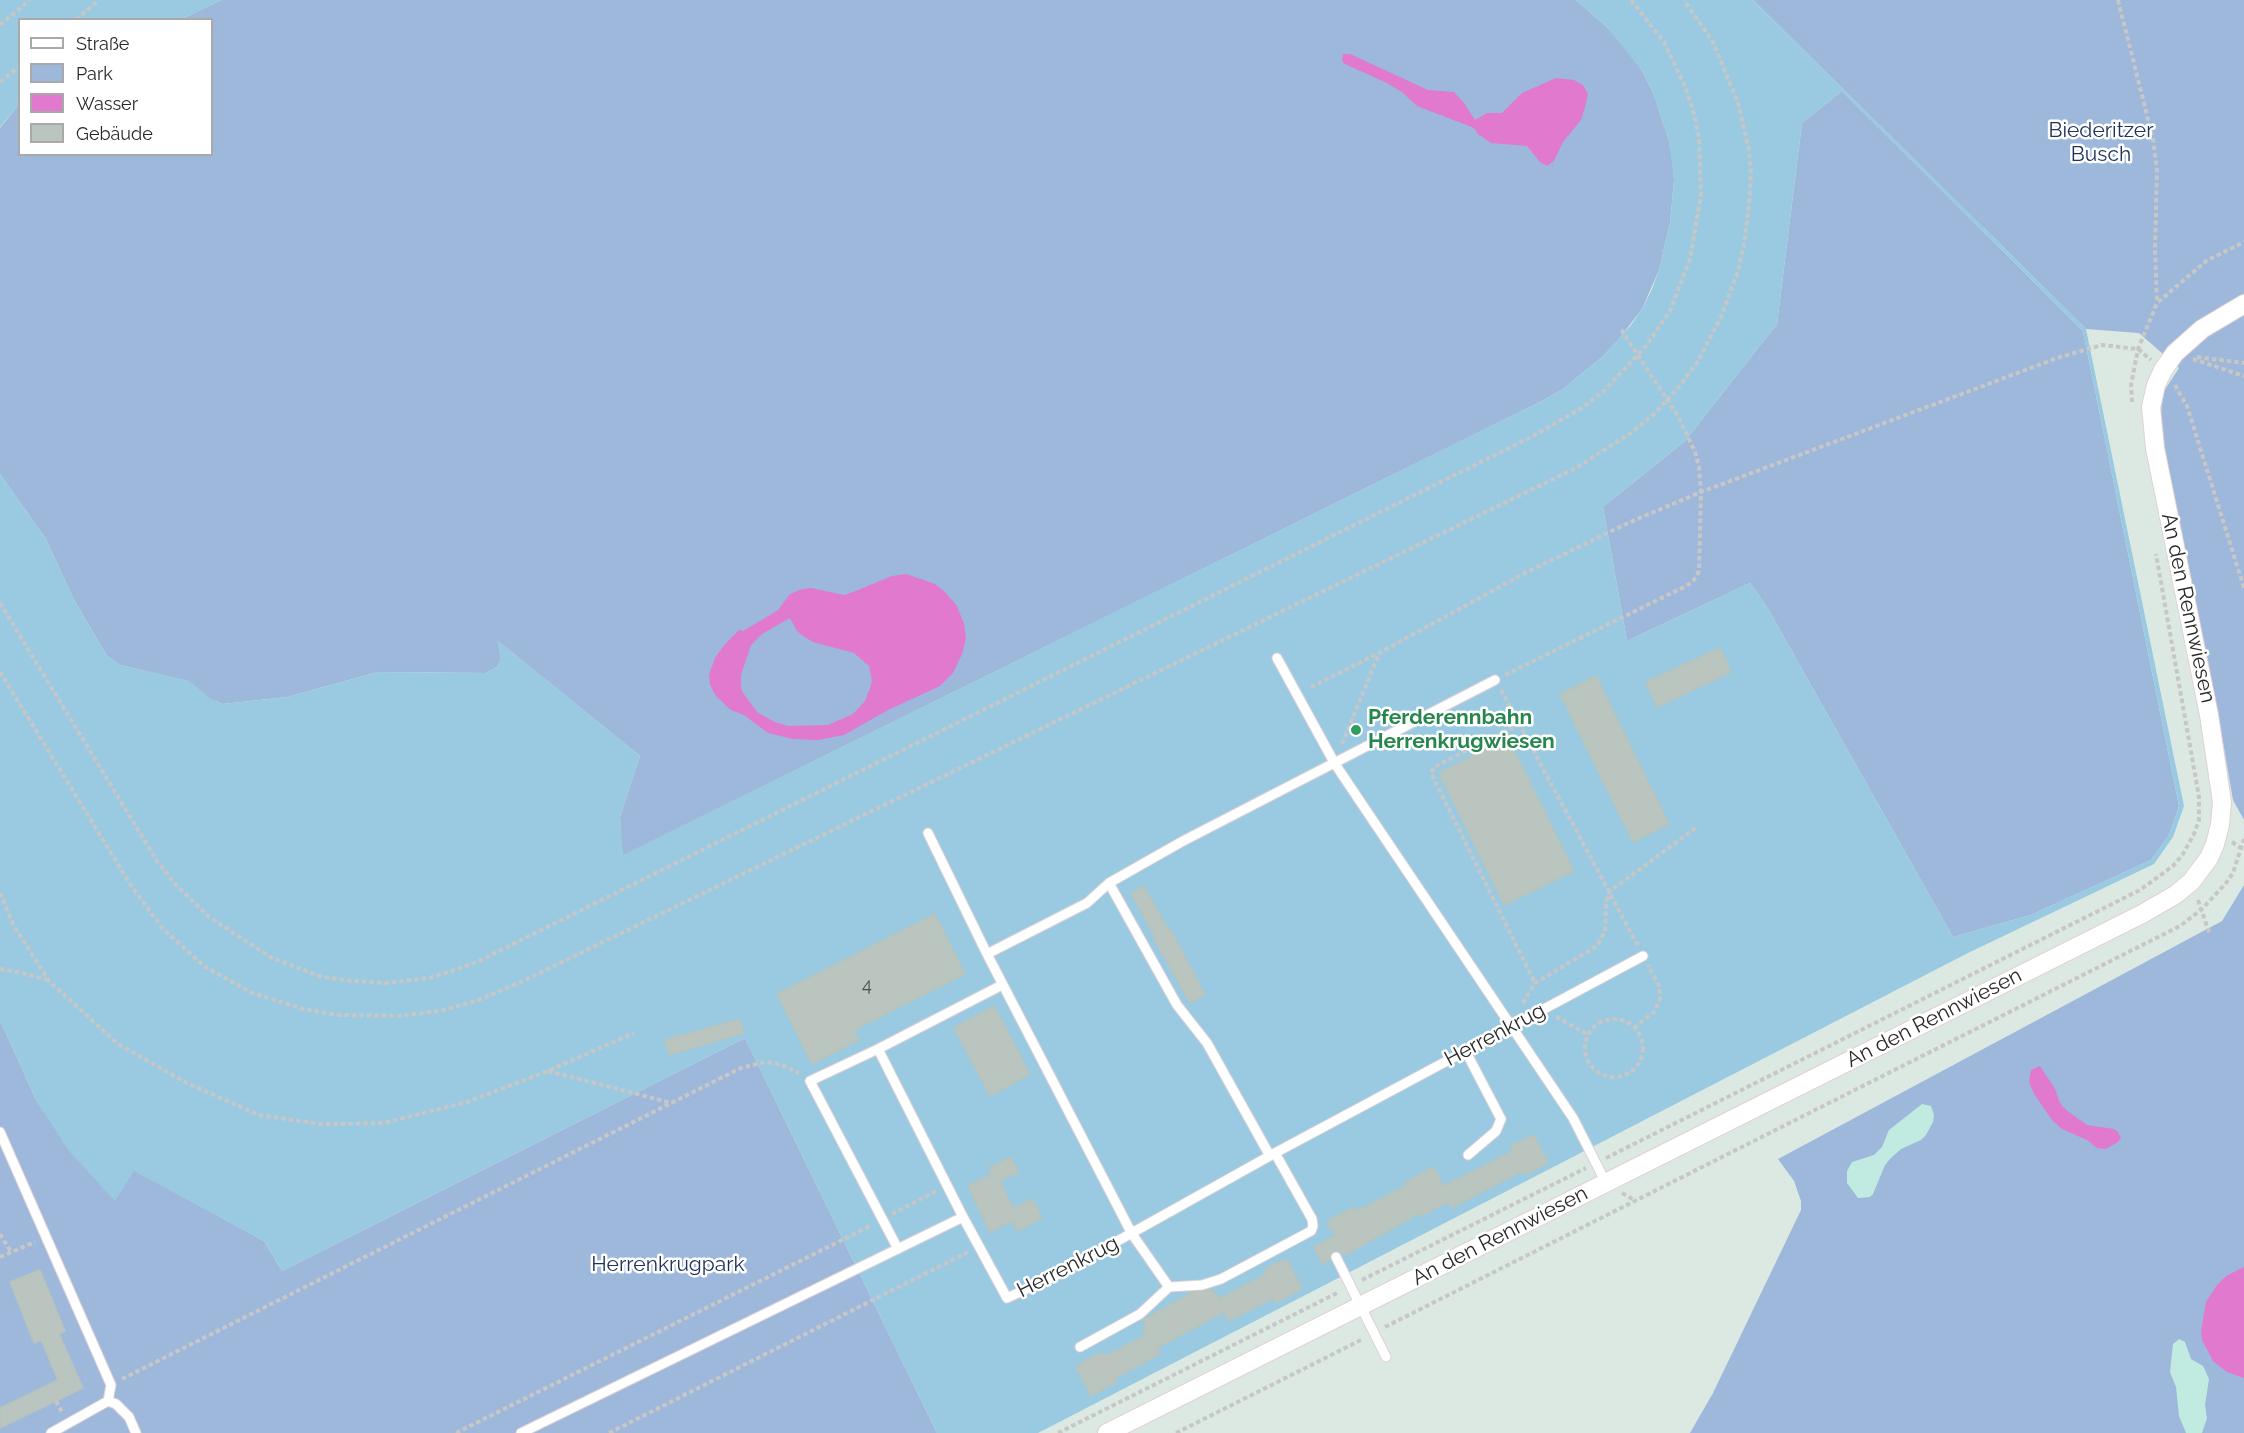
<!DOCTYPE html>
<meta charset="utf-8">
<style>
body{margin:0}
#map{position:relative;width:2244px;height:1433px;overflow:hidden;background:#dce9e2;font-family:Raleway,sans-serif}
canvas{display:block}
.legend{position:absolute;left:18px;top:18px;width:195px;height:138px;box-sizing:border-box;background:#fff;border:2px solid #a9a9a9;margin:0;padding:8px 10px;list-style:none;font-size:18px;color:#282828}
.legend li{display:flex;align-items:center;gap:12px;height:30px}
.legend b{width:30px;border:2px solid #a9a9a9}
</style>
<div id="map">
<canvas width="2244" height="1433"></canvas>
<ul class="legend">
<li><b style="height:8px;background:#fff"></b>Straße</li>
<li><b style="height:16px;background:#9db8da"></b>Park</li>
<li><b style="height:16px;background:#e179cf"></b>Wasser</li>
<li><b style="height:16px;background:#bbc5bf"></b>Gebäude</li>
</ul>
</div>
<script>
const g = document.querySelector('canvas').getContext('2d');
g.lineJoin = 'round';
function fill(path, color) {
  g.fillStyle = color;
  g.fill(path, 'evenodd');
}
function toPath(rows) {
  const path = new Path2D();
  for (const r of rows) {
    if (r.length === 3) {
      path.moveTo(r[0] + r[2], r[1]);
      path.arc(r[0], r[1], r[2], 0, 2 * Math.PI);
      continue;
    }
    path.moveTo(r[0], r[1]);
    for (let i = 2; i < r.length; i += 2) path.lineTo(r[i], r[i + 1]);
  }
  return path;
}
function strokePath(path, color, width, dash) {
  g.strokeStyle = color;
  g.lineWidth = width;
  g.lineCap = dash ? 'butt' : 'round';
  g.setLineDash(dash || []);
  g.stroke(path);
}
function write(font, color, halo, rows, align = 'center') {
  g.font = font + ' Raleway,sans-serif';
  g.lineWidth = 5;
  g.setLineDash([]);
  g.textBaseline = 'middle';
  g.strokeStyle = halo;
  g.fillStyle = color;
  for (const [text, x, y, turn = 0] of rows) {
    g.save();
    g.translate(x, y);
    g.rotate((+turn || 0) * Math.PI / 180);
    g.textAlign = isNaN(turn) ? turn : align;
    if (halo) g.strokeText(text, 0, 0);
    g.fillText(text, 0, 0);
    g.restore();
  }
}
const green = toPath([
 [221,0,1576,0,1608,28,1626,49,1642,71,1654,95,1669,141,1673,164,1674,180,1670,223,1659,270,1642,309,1618,340,1602,357,1563,389,1542,401,622,856,620,817,640,756,498,641,501,659,497,667,486,673,378,672,287,697,223,704,210,699,188,681,120,665,107,656,73,598,46,539,0,474,0,128,19,104,20,154,212,154,212,20,182,19],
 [1753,0,2244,0,2244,820,2233,800,2216,702,2164,447,2160,419,2164,391,2179,368,2139,333,2086,329],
 [1842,91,2083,331,2179,806,2169,835,2151,860,2031,915,1953,937,1767,607,1750,583,1627,641,1603,507,1685,441,1777,324,1802,123],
 [2244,885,2244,1433,1690,1433,1713,1393,1801,1210,1801,1201,1794,1181,1778,1159,2222,921],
 [0,1020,37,1102,115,1200,134,1170,264,1241,282,1271,745,1038,937,1433,0,1433]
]);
const sand = toPath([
 [1922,1104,1931,1106,1934,1115,1933,1122,1926,1135,1921,1140,1901,1149,1890,1159,1885,1165,1873,1194,1870,1197,1858,1198,1847,1183,1847,1171,1852,1162,1874,1155,1882,1147,1889,1130],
 [2179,1339,2185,1342,2191,1359,2203,1366,2209,1379,2205,1405,2207,1418,2202,1433,2186,1433,2179,1416,2176,1387,2170,1372,2173,1344]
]);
const pitch = toPath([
 [0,0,221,0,182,19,20,20,19,104,0,127],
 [1576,0,1753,0,2086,329,2184,806,2173,837,2154,864,1968,953,1038,1433,937,1433,745,1038,282,1271,264,1241,134,1171,115,1201,69,1151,37,1102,0,1020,0,474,46,539,73,598,107,656,120,665,189,681,211,699,223,704,287,697,378,672,486,673,497,667,501,659,497,640,640,756,620,817,623,855,1542,401,1563,389,1602,357,1631,325,1642,309,1652,289,1659,270,1670,223,1674,180,1669,141,1654,95,1642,71,1608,28],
 [1842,91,2083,331,2179,806,2169,835,2151,860,2031,915,1953,937,1767,607,1750,583,1627,641,1603,507,1685,441,1777,324,1802,123]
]);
const water = toPath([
 [1343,54,1350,54,1428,90,1454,92,1464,103,1475,120,1487,113,1502,113,1522,93,1556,78,1574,80,1583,85,1588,94,1585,107,1581,120,1563,142,1554,161,1547,166,1540,162,1527,146,1491,143,1478,134,1474,128,1417,106,1402,92,1387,83,1345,64,1342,61],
 [906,574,935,584,945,592,957,606,964,624,966,638,962,654,953,673,940,686,888,710,844,735,818,740,793,739,768,733,744,715,731,710,716,696,710,685,709,675,715,658,725,644,739,630,743,631,755,624,778,610,790,594,802,589,811,588,844,595,853,592,892,576],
 [790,618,797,631,803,636,813,642,854,653,869,666,872,681,870,688,865,701,853,714,828,725,788,726,775,722,758,713,743,693,741,687,741,675,751,645,762,634],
 [2040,1066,2055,1089,2060,1103,2066,1110,2087,1125,2114,1129,2118,1132,2121,1138,2118,1142,2106,1149,2097,1148,2087,1140,2062,1129,2052,1120,2034,1094,2029,1082,2031,1070],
 [2244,1267,2244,1378,2227,1372,2213,1361,2202,1340,2201,1331,2206,1302,2217,1285,2226,1276]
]);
const building = toPath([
 [1720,648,1731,672,1657,707,1646,682,1720,648],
 [1596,676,1669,824,1633,842,1560,694,1596,676],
 [1508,738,1574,871,1504,905,1439,773,1508,738],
 [1144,886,1169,931,1171,930,1205,995,1190,1003,1154,939,1156,939,1131,893,1144,886],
 [935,914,965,974,854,1030,859,1040,812,1064,777,994,935,914],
 [994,1006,1030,1074,990,1096,954,1028,994,1006],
 [740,1019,744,1033,669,1055,665,1040,740,1019],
 [1534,1135,1548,1163,1525,1175,1523,1171,1451,1208,1448,1202,1421,1216,1420,1213,1345,1255,1339,1251,1334,1251,1330,1254,1330,1260,1322,1264,1314,1247,1335,1236,1327,1221,1355,1207,1357,1211,1407,1185,1405,1182,1434,1167,1444,1186,1513,1151,1510,1146,1534,1135],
 [1011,1157,1019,1172,1000,1181,1013,1208,1033,1199,1042,1218,1017,1231,1012,1221,990,1232,968,1186,992,1174,989,1168,1011,1157],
 [1283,1260,1287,1260,1302,1288,1298,1291,1276,1303,1273,1298,1229,1321,1224,1312,1157,1348,1160,1354,1115,1378,1117,1382,1091,1396,1076,1367,1080,1365,1079,1364,1098,1354,1110,1354,1146,1335,1142,1328,1146,1326,1143,1320,1193,1292,1211,1289,1213,1293,1215,1292,1219,1299,1266,1274,1264,1270,1283,1260],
 [40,1270,65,1331,59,1334,83,1388,0,1428,0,1408,58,1380,41,1340,34,1343,10,1282,40,1270]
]);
const path = toPath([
 [2118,0,2153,139,2157,171,2155,249,2157,302],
 [76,20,99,0],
 [0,25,30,0],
 [0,82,20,66],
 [2197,357,2244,363],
 [2193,359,2244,376],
 [2175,385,2187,406,2244,588],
 [2132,402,2131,385,2138,349,2157,303,2206,261,2244,242],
 [0,603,157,861,175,884,209,917,272,958,322,977,354,981,385,983,429,978,449,972,477,962,1533,436,1582,408,1604,391,1646,346,1670,311,1690,259,1701,195,1699,139,1694,114,1686,89,1664,42,1631,0],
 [0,672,130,884,163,929,204,966,250,992,303,1009,339,1015,398,1016,440,1011,476,1001,521,982,1574,469,1631,433,1654,414,1679,387,1698,361,1721,317,1738,271,1745,239,1749,204,1751,172,1749,150,1738,103,1713,42,1684,0],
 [1505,675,1686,586,1694,580,1699,571,1701,492,1699,467,1695,452,1678,416,1620,328],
 [1311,687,1379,653,1525,573,1628,523,1701,492,2060,357,2102,345,2138,349,2151,360],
 [1501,690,1638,946],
 [1520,724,1434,767,1431,773,1535,983],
 [1342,744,1379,654],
 [2232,842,2244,850],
 [0,893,14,926,49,981,118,1044,187,1083,259,1115,320,1124,384,1123,467,1102,548,1071,634,1033],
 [2198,900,2210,935],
 [0,969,18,972,48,980],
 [1523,1003,1535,983,1597,946,1605,931,1606,903,1609,892,1697,827],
 [1556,1017,1589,1035],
 [1614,1048,29],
 [1634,1028,1654,1012,1660,999,1659,986,1648,965],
 [548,1071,672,1103],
 [1606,1158,2140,890,2173,866,2183,854,2194,834,2199,820,2199,797,2156,554],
 [1622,1193,1636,1201],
 [892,1214,936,1191],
 [0,1234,11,1252],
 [0,1257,35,1242],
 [1362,1280,1586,1168],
 [1385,1327,2180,926,2201,910,2226,883,2233,873,2244,839],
 [122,1379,741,1068,765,1062,780,1064,799,1073],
 [56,1401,63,1414],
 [456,1433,872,1225],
 [609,1433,968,1252],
 [1058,1433,1339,1292],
 [1176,1433,1363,1339]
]);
const service = toPath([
 [1277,658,1335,764,1573,1118,1606,1183],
 [928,833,987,954],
 [1109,883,1177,1005,1207,1043,1270,1156],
 [878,1049,1002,985],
 [1465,1050,1501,1119,1496,1131,1468,1155],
 [0,1132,111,1385,108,1401,51,1433],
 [898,1249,810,1081,878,1049,963,1217],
 [1336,1257,1386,1357],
 [1169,1287,1132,1234,987,954,1087,903,1109,883,1183,841,1495,680],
 [1080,1347,1140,1314,1169,1287,1202,1285,1221,1279,1311,1231,1313,1226,1312,1219,1275,1153],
 [108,1401,116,1404,129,1417,136,1433],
 [521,1433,963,1217,1007,1298,1053,1277,1275,1153,1643,956]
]);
const minor = toPath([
 [1107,1433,2142,914,2175,895,2191,882,2209,858,2215,844,2220,825,2222,802,2209,715,2155,448,2151,407,2156,385,2163,370,2175,353,2202,329,2244,304]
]);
const markers = [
 [1356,730,6,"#2e9e5b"]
];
const numberNames = [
 ["4",867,986]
];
const parkNames = [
 ["Biederitzer",2101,131],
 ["Busch",2101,155],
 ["Herrenkrugpark",668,1265]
];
const streetNames = [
 ["An den Rennwiesen",2188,608,78],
 ["An den Rennwiesen",1934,1018,-27],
 ["Herrenkrug",1495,1035,-28],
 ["An den Rennwiesen",1500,1236,-27],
 ["Herrenkrug",1068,1267,-27]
];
const leisureNames = [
 ["Pferderennbahn",1368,718],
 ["Herrenkrugwiesen",1368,742]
];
fill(green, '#9db8da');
fill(sand, '#c1ebe1');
fill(pitch, '#9acae1');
fill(water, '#e179cf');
fill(building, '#bbc5bf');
strokePath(building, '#b6c4be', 1.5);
strokePath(service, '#e0d1d5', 11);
strokePath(minor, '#e0d1d5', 20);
strokePath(path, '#c7c7c7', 4, [4.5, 3]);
strokePath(service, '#fff', 9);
strokePath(minor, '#fff', 18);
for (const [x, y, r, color] of markers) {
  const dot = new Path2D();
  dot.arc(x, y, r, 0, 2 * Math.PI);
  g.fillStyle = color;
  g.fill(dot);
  strokePath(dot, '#fff', 2);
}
write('18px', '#4d4f4e', null, numberNames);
write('21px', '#21335d', '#fff', parkNames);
write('21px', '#282828', '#fff', streetNames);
write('bold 21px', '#27864d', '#fff', leisureNames, 'left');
</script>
